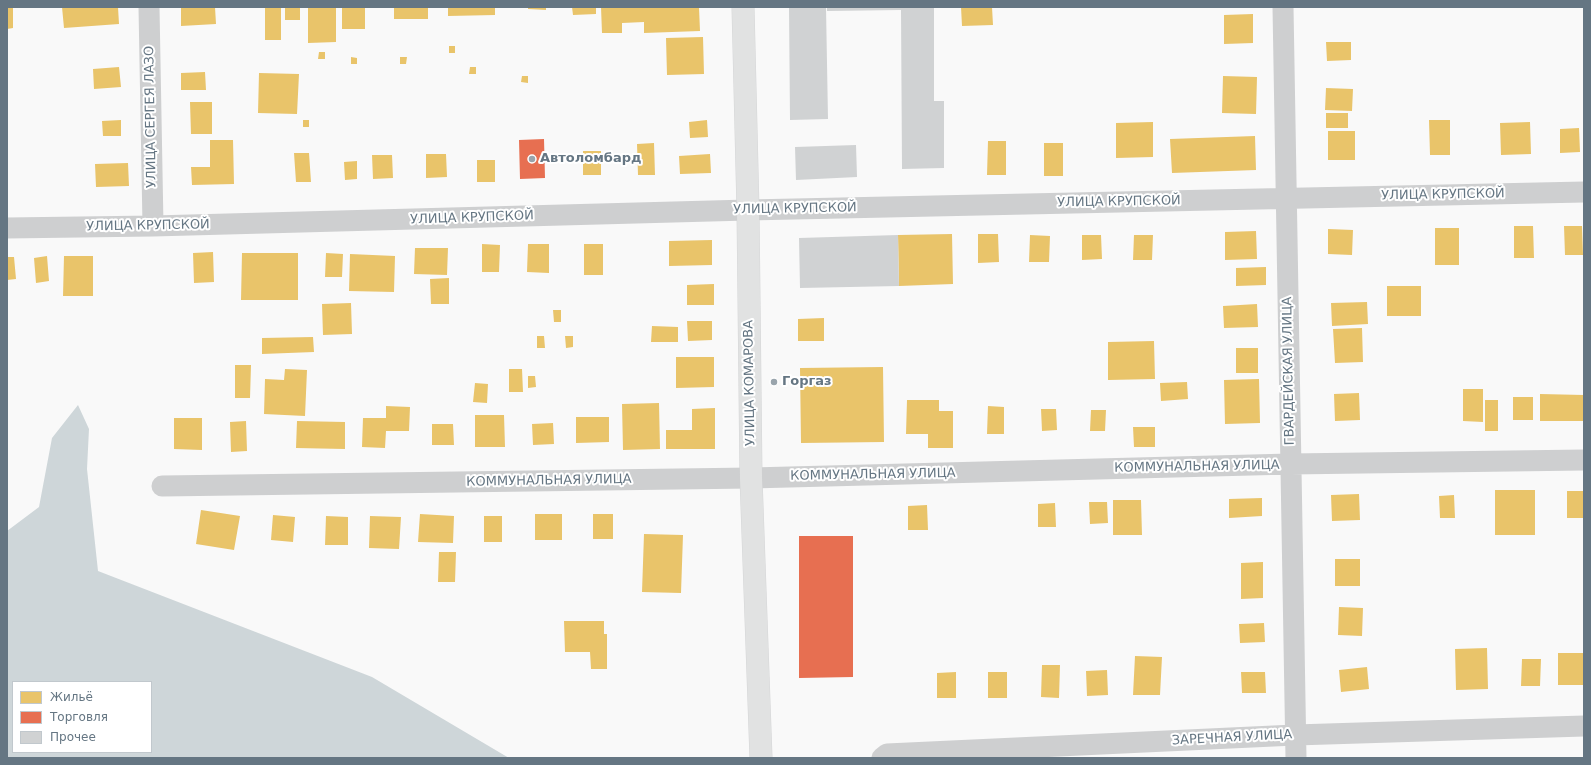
<!DOCTYPE html>
<meta charset="utf-8">
<style>
body{margin:0}
#map{position:relative;width:1591px;height:765px;overflow:hidden;background:#f9f9f9;font-family:"DejaVu Sans",sans-serif}
canvas{display:block}
.frame{position:absolute;inset:0;border:8px solid #657683;pointer-events:none}
.legend{position:absolute;left:12px;top:681px;width:140px;height:72px;box-sizing:border-box;background:#fff;border:1px solid #c1c8cd;margin:0;padding:5px 7px;list-style:none;font-size:12px;color:#657683}
.legend li{display:flex;align-items:center;gap:8px;height:20px}
.legend b{width:20px;border:1px solid #c1c8cd}
</style>
<div id="map">
<canvas width="1591" height="765"></canvas>
<div class="frame"></div>
<ul class="legend">
<li><b style="height:11px;background:#e9c46a"></b>Жильё</li>
<li><b style="height:11px;background:#e76f51"></b>Торговля</li>
<li><b style="height:11px;background:#d0d2d3"></b>Прочее</li>
</ul>
</div>
<script>
const g = document.querySelector('canvas').getContext('2d');
g.lineJoin = 'round';
function fill(path, color) {
  g.fillStyle = color;
  g.fill(path, 'evenodd');
}
function toPath(rows) {
  const path = new Path2D();
  for (const r of rows) {
    path.moveTo(r[0], r[1]);
    for (let i = 2; i < r.length; i += 2) path.lineTo(r[i], r[i + 1]);
  }
  return path;
}
function strokePath(path, color, width, dash) {
  g.strokeStyle = color;
  g.lineWidth = width;
  g.lineCap = dash ? 'butt' : 'round';
  g.setLineDash(dash || []);
  g.stroke(path);
}
function write(font, color, halo, rows, align = 'center') {
  g.font = font + ' "DejaVu Sans",sans-serif';
  g.lineWidth = 4;
  g.setLineDash([]);
  g.textBaseline = 'middle';
  g.strokeStyle = halo;
  g.fillStyle = color;
  for (const [text, x, y, turn = 0] of rows) {
    g.save();
    g.translate(x, y);
    g.rotate((+turn || 0) * Math.PI / 180);
    g.textAlign = isNaN(turn) ? turn : align;
    if (halo) g.strokeText(text, 0, 0);
    g.fillText(text, 0, 0);
    g.restore();
  }
}
const water = toPath([
 [78,405,89,429,87,469,98,571,372,677,509,758,7,758,7,531,39,507,52,438],
 [13,682,151,682,151,752,13,752]
]);
const homes = toPath([
 [7,7,13,7,13,28,7,29],
 [62,7,118,7,119,24,64,28],
 [181,7,215,7,216,24,181,26],
 [265,7,281,7,281,40,265,40],
 [285,7,300,7,300,20,285,20],
 [308,7,336,7,336,42,308,43],
 [342,7,365,7,365,29,342,29],
 [394,7,428,7,428,19,394,19],
 [448,7,495,7,495,15,448,16],
 [528,7,546,7,546,10,528,9],
 [572,7,596,7,596,14,573,15],
 [601,7,699,7,700,31,644,33,644,22,622,23,622,33,602,33],
 [961,7,992,7,993,25,962,26],
 [1253,14,1253,43,1224,44,1224,15],
 [703,37,704,74,667,75,666,38],
 [1326,42,1351,42,1351,60,1327,61],
 [449,46,455,46,455,53,449,53],
 [319,52,325,52,325,59,318,59],
 [351,57,357,58,357,64,351,64],
 [400,57,407,57,406,64,400,64],
 [119,67,121,87,94,89,93,69],
 [470,67,476,67,476,74,469,74],
 [205,72,206,90,181,90,181,73],
 [259,73,299,74,297,114,258,113],
 [522,76,528,76,528,83,521,82],
 [1223,76,1257,77,1256,114,1222,113],
 [1326,88,1353,89,1352,111,1325,110],
 [190,102,212,102,212,134,191,134],
 [1326,113,1348,113,1348,128,1326,128],
 [121,120,121,136,103,136,102,121],
 [303,120,309,120,309,127,303,127],
 [707,120,708,137,690,138,689,122],
 [1429,120,1450,120,1450,155,1430,155],
 [1153,122,1153,157,1116,158,1116,123],
 [1530,122,1531,154,1501,155,1500,123],
 [1579,128,1580,152,1560,153,1560,129],
 [1328,131,1355,131,1355,160,1328,160],
 [1255,136,1256,170,1172,173,1170,139],
 [210,140,233,140,234,184,192,185,191,167,210,167],
 [988,141,1006,141,1006,175,987,175],
 [654,143,655,175,638,175,637,144],
 [1044,143,1063,143,1063,176,1044,176],
 [583,151,601,151,601,175,583,175],
 [294,153,309,153,311,182,296,182],
 [426,154,446,154,447,177,426,178],
 [710,154,711,173,680,174,679,156],
 [372,155,392,155,393,178,373,179],
 [477,160,495,160,495,182,477,182],
 [357,161,357,179,345,180,344,162],
 [128,163,129,186,96,187,95,164],
 [1514,226,1533,226,1534,258,1514,258],
 [1564,226,1582,226,1583,255,1565,255],
 [1435,228,1459,228,1459,265,1435,265],
 [1328,229,1353,230,1352,255,1328,254],
 [1256,231,1257,259,1225,260,1225,232],
 [952,234,953,284,899,286,898,235],
 [978,234,998,234,999,262,978,263],
 [1030,235,1050,236,1049,262,1029,262],
 [1082,235,1101,235,1102,259,1082,260],
 [1134,235,1153,235,1152,260,1133,260],
 [712,240,712,265,669,266,669,241],
 [482,244,500,245,499,272,482,272],
 [528,244,549,244,549,273,527,272],
 [584,244,603,244,603,275,584,275],
 [415,248,448,248,447,275,414,274],
 [213,252,214,282,194,283,193,253],
 [242,253,298,253,298,300,241,300],
 [326,253,343,254,342,277,325,277],
 [350,254,395,256,394,292,349,291],
 [47,256,49,281,36,283,34,258],
 [64,256,93,256,93,296,63,296],
 [7,257,14,257,16,279,7,280],
 [1266,267,1266,285,1236,286,1236,268],
 [449,278,449,304,431,304,430,279],
 [714,284,714,305,687,305,687,285],
 [1387,286,1421,286,1421,316,1387,316],
 [1367,302,1368,324,1332,326,1331,303],
 [351,303,352,334,323,335,322,304],
 [1257,304,1258,327,1224,328,1223,306],
 [553,310,561,310,561,322,554,322],
 [824,318,824,341,798,341,798,319],
 [687,321,712,321,712,340,688,341],
 [652,326,678,327,678,342,651,342],
 [1362,328,1363,362,1335,363,1333,329],
 [537,336,544,336,545,348,537,348],
 [565,336,573,336,573,347,566,348],
 [313,337,314,352,262,354,262,338],
 [1154,341,1155,379,1108,380,1108,342],
 [1236,348,1258,348,1258,373,1236,373],
 [676,357,714,357,714,387,676,388],
 [235,365,251,365,250,398,235,398],
 [883,367,884,442,801,443,800,368],
 [285,369,307,370,305,416,264,414,265,379,284,380],
 [509,369,522,369,523,392,509,392],
 [528,376,535,376,536,387,528,388],
 [1259,379,1260,423,1225,424,1224,380],
 [1187,382,1188,399,1161,401,1160,383],
 [475,383,488,384,487,403,473,402],
 [1463,389,1483,389,1483,422,1463,421],
 [1359,393,1360,420,1335,421,1334,394],
 [1540,394,1584,395,1584,421,1540,421],
 [1513,397,1533,397,1533,420,1513,420],
 [907,400,939,400,939,411,953,411,953,448,928,448,928,434,906,434],
 [1485,400,1498,400,1498,431,1485,431],
 [659,403,660,449,623,450,622,404],
 [386,406,410,407,409,431,386,431,385,448,362,447,363,418,386,418],
 [988,406,1004,407,1004,434,987,434],
 [715,408,715,449,666,449,666,430,692,430,692,409],
 [1041,409,1056,409,1057,430,1042,431],
 [1091,410,1106,410,1105,431,1090,431],
 [475,415,504,415,505,447,475,447],
 [576,417,609,417,609,442,576,443],
 [174,418,202,418,202,450,174,449],
 [246,421,247,451,231,452,230,422],
 [297,421,345,422,345,449,296,448],
 [553,423,554,444,533,445,532,424],
 [432,424,453,424,454,445,432,445],
 [1133,427,1155,427,1155,447,1134,447],
 [1495,490,1535,490,1535,535,1495,535],
 [1567,491,1584,491,1584,518,1567,518],
 [1359,494,1360,520,1332,521,1331,495],
 [1454,495,1455,518,1440,518,1439,496],
 [1262,498,1262,516,1229,518,1229,499],
 [1113,500,1141,500,1142,535,1113,535],
 [1089,502,1107,502,1108,523,1090,524],
 [1055,503,1056,527,1038,527,1038,504],
 [927,505,928,530,908,530,908,506],
 [201,510,240,516,234,550,196,544],
 [420,514,454,516,453,543,418,542],
 [535,514,562,514,562,540,535,540],
 [593,514,613,514,613,539,593,539],
 [273,515,295,517,293,542,271,540],
 [326,516,348,517,348,545,325,545],
 [370,516,401,517,399,549,369,548],
 [484,516,502,516,502,542,484,542],
 [644,534,683,535,681,593,642,592],
 [439,552,456,552,455,582,438,582],
 [1335,559,1360,559,1360,586,1335,586],
 [1263,562,1263,598,1241,599,1241,563],
 [1339,607,1363,608,1362,636,1338,635],
 [564,621,604,621,604,634,607,634,607,669,591,669,590,652,565,652],
 [1264,623,1265,642,1240,643,1239,624],
 [1487,648,1488,689,1456,690,1455,649],
 [1558,653,1584,653,1584,685,1558,685],
 [1135,656,1162,657,1160,695,1133,695],
 [1522,659,1541,659,1540,686,1521,686],
 [1042,665,1060,665,1059,698,1041,697],
 [1367,667,1369,689,1341,692,1339,670],
 [1107,670,1108,695,1087,696,1086,671],
 [956,672,956,698,937,698,937,673],
 [988,672,1007,672,1007,698,988,698],
 [1241,672,1265,672,1266,693,1242,693]
]);
const shops = toPath([
 [544,139,545,178,520,179,519,140],
 [799,536,853,536,853,677,799,678]
]);
const building = toPath([
 [789,7,826,7,828,119,790,120],
 [827,7,934,7,934,101,944,101,944,168,902,169,901,10,827,11],
 [856,145,857,177,796,180,795,147],
 [898,235,899,286,800,288,799,238]
]);
const minor = toPath([
 [149,7,153,226],
 [1283,7,1296,758],
 [7,228,153,226,748,210,1584,192],
 [162,486,751,478,1290,464,1584,460],
 [882,758,887,754,1295,735,1584,726]
]);
const major = toPath([
 [743,7,748,210,751,478,761,758]
]);
const markers = [
 [532,159,4,"#99a4ac"],
 [774,382,4,"#99a4ac"]
];
const streetNames = [
 ["УЛИЦА СЕРГЕЯ ЛАЗО",151,117,-91],
 ["УЛИЦА КРУПСКОЙ",1443,195,-1],
 ["УЛИЦА КРУПСКОЙ",1119,202,-1],
 ["УЛИЦА КРУПСКОЙ",795,209,-1],
 ["УЛИЦА КРУПСКОЙ",472,218,-2],
 ["УЛИЦА КРУПСКОЙ",148,226,-1],
 ["ГВАРДЕЙСКАЯ УЛИЦА",1289,371,-91],
 ["УЛИЦА КОМАРОВА",750,383,-91],
 ["КОММУНАЛЬНАЯ УЛИЦА",1197,467,-1],
 ["КОММУНАЛЬНАЯ УЛИЦА",873,475,-1],
 ["КОММУНАЛЬНАЯ УЛИЦА",549,481,-1],
 ["ЗАРЕЧНАЯ УЛИЦА",1232,738,-3]
];
const poiNames = [
 ["Автоломбард",540,159],
 ["Горгаз",782,382]
];
fill(water, '#ced6d9');
fill(homes, '#e9c46a');
fill(shops, '#e76f51');
fill(building, '#d0d2d3');
strokePath(major, '#d5d6d7', 23);
strokePath(minor, '#cecfd0', 21);
strokePath(major, '#e1e2e2', 22);
for (const [x, y, r, color] of markers) {
  const dot = new Path2D();
  dot.arc(x, y, r, 0, 2 * Math.PI);
  g.fillStyle = color;
  g.fill(dot);
  strokePath(dot, '#fff', 1.5);
}
write('13px', '#657683', '#fff', streetNames);
write('bold 13px', '#657683', '#fff', poiNames, 'left');
</script>
